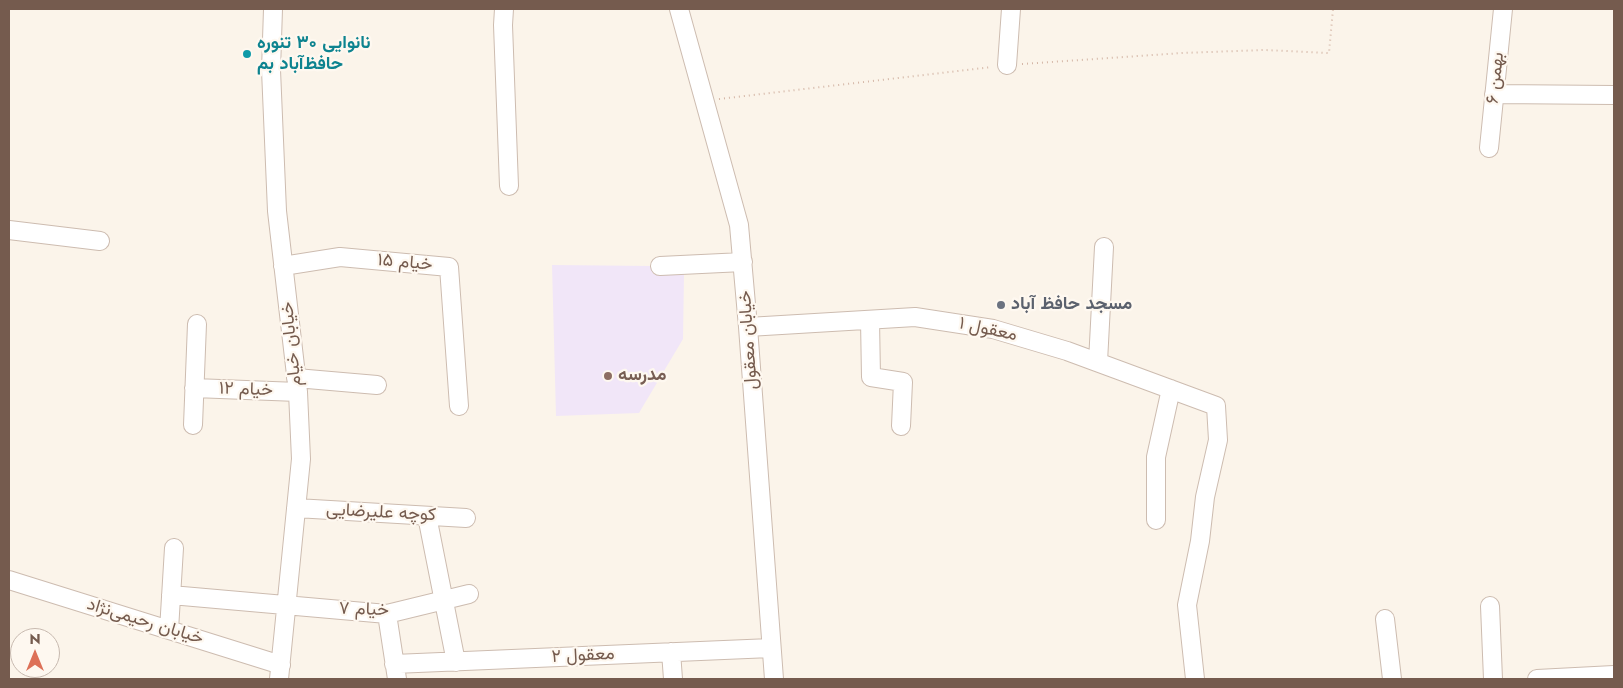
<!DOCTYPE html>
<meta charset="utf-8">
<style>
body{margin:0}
#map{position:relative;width:1623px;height:688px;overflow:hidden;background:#fbf4ea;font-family:Jost,sans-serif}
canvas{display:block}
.frame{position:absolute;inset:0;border:10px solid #755b4e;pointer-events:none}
.north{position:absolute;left:10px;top:628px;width:50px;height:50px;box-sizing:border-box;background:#fef8f0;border:1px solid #c7b9af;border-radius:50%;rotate:0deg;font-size:14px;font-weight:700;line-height:20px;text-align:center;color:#755b4e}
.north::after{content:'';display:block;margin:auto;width:18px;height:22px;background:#dd7158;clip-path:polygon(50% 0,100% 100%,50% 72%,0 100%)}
</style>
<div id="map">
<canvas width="1623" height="688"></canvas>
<div class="frame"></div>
<div class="north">N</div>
</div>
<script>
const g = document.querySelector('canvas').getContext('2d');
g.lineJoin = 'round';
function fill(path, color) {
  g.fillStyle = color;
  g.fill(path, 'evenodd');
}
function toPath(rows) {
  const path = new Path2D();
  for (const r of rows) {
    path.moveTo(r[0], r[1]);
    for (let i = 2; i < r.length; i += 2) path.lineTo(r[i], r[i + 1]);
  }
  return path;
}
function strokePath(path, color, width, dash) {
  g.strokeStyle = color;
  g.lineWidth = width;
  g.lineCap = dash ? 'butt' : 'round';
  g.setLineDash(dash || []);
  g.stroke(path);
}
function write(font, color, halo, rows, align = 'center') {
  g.font = font + ' Jost,Vazirmatn,sans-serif';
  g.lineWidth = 4.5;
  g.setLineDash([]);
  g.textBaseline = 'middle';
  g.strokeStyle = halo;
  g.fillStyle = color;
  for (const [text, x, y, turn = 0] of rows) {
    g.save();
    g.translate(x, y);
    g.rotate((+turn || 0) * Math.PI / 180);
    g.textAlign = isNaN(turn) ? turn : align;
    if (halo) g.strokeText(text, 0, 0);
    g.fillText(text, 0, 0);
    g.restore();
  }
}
const education = toPath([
 [552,265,652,266,653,274,681,271,684,274,683,339,639,413,556,416]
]);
const path = toPath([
 [1022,64,1182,53,1264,50,1329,53,1333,9],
 [719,99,992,67]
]);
const minor = toPath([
 [273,9,271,70,277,211,298,392,301,459,279,679],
 [504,9,503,25,509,186],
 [679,9,739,225,748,327,774,679],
 [1007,65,1011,9],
 [1494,94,1614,95],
 [1489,148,1503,9],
 [9,230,100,241],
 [283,266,340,257,449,267,459,406],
 [660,266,743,262],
 [870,320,871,377,903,382,901,426],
 [748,327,915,317,993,329,1067,351,1216,406,1218,440,1205,497,1200,541,1187,605,1195,679],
 [1098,362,1104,247],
 [296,378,377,385],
 [194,388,298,392],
 [193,425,197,324],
 [296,508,466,518],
 [427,516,456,662],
 [1156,520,1156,457,1171,389],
 [9,580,281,665],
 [171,595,387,614,469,594],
 [1490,606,1493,679],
 [387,614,397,679],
 [1385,619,1392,679],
 [169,630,174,548],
 [671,652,673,679],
 [394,664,771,648],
 [1537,679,1614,675]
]);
const markers = [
 [247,54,5,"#0f9aa8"],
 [1001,305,5,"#6b7280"],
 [608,376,5,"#8d6e63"]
];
const cultureNames = [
 ["نانوایی ۳۰ تنوره",257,44],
 ["حافظ‌آباد بم",257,65]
];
const streetNames = [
 ["بهمن ۶",1496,78,-84],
 ["خیام ۱۵",405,263,5],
 ["معقول ۱",988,330,12],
 ["خیابان معقول",749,340,-94],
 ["خیابان خیام",292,344,-96],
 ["خیام ۱۲",246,390,2],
 ["کوچه علیرضایی",381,513,3],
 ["خیام ۷",364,610,2],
 ["خیابان رحیمی‌نژاد",145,622,17],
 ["معقول ۲",583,656,-3]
];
const worshipNames = [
 ["مسجد حافظ آباد",1011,305]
];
const educationNames = [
 ["مدرسه",618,376]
];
fill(education, '#f1e6f8');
strokePath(minor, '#cdbcb0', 20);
strokePath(path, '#d4b6a6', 2, [1, 4]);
strokePath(minor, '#fff', 18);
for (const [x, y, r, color] of markers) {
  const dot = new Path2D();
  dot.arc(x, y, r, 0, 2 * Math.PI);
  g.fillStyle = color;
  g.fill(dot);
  strokePath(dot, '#fef8f0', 2);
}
write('bold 18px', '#0d838f', '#fef8f0', cultureNames, 'left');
write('18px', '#755b4e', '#fef8f0', streetNames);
write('bold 18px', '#5b616d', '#fef8f0', worshipNames, 'left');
write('bold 18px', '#785e54', '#fef8f0', educationNames, 'left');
</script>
